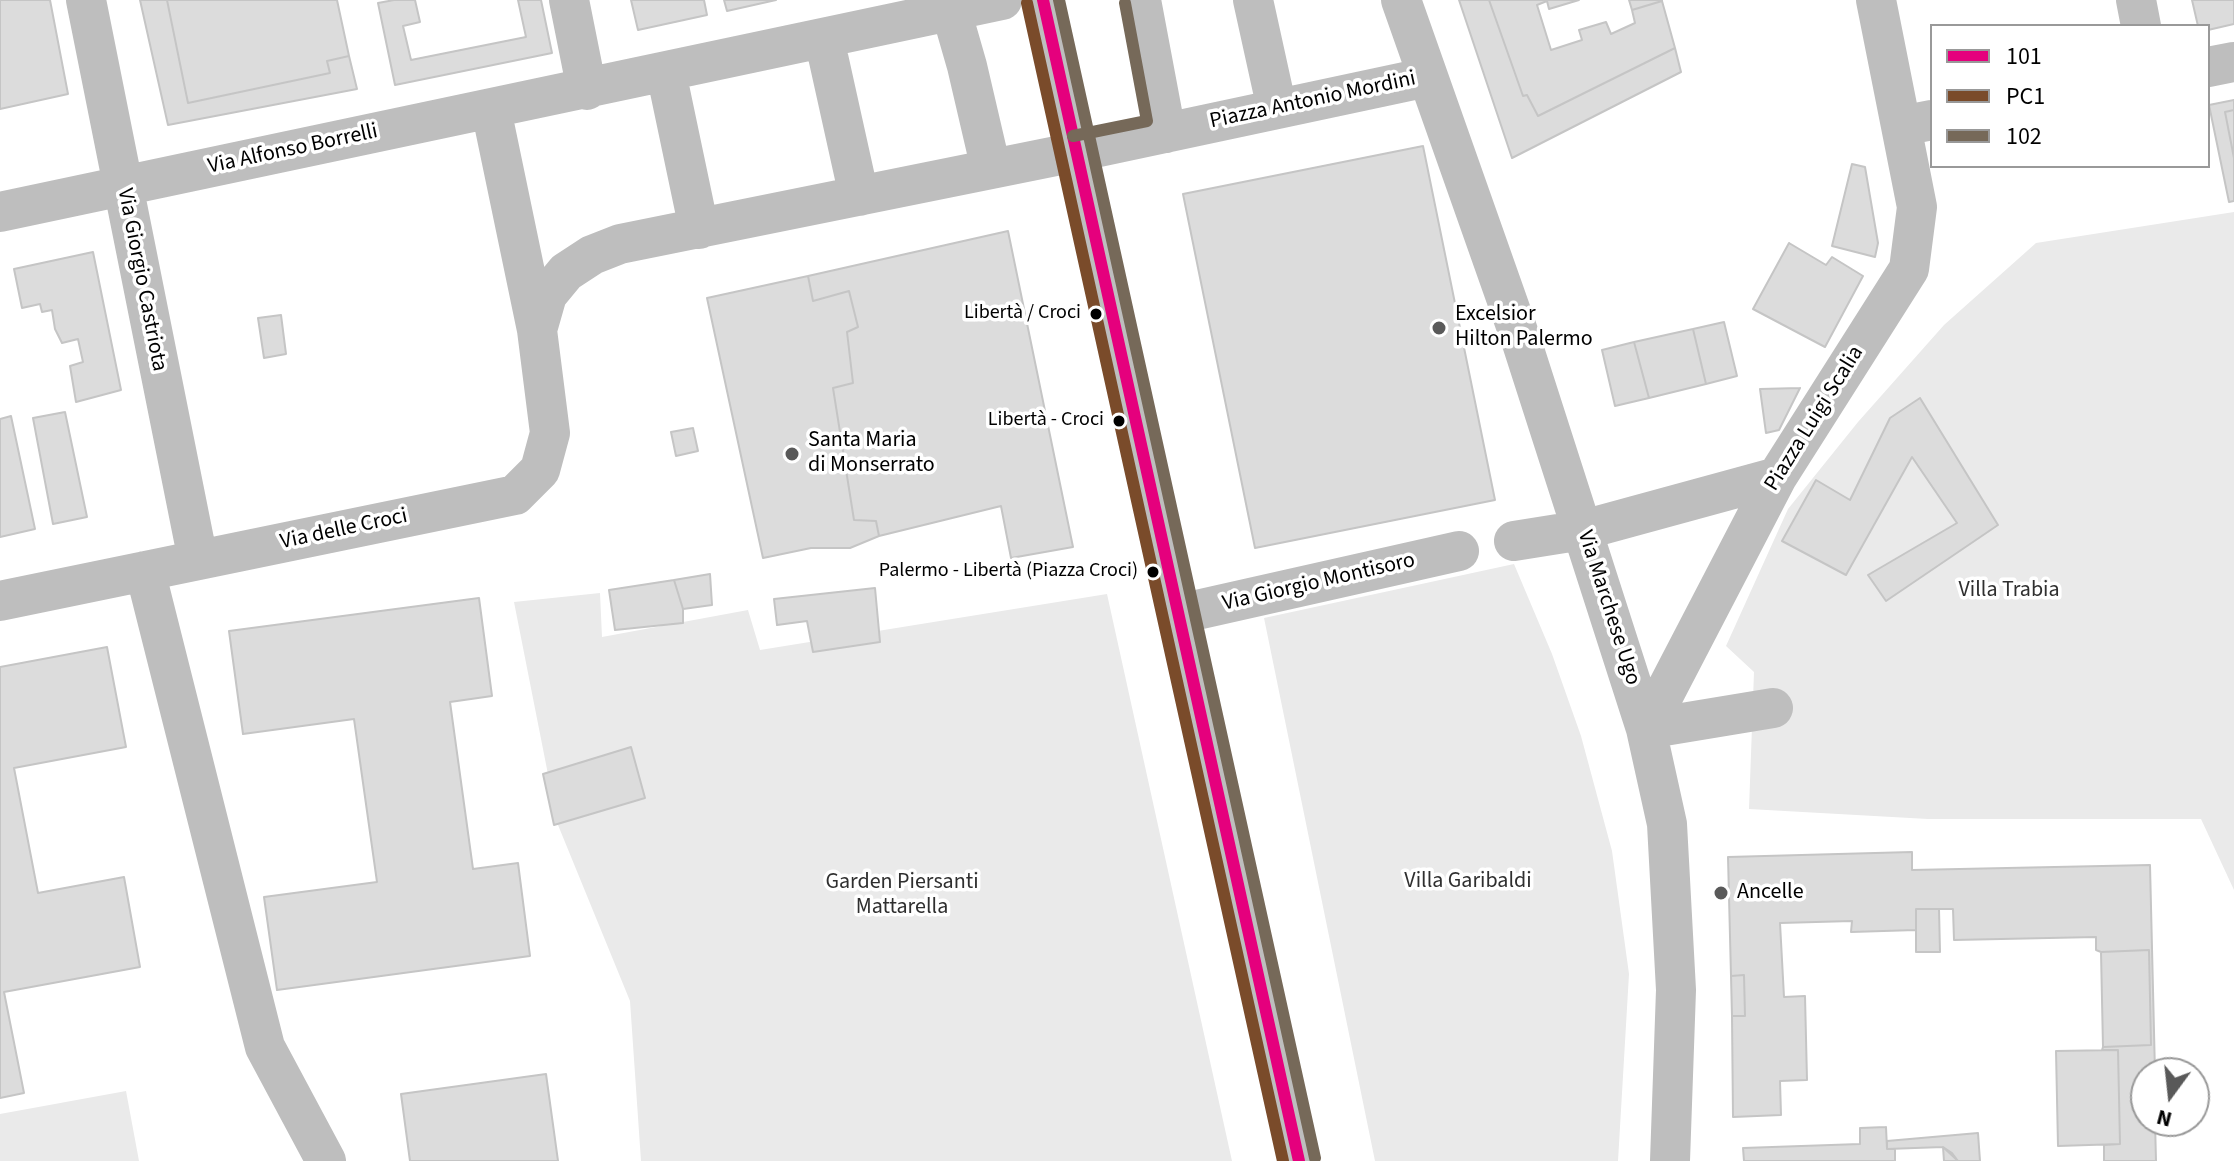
<!DOCTYPE html>
<meta charset="utf-8">
<style>
body{margin:0}
#map{position:relative;width:2234px;height:1161px;overflow:hidden;background:#fff;font-family:"Source Sans 3",sans-serif}
canvas{display:block}
.legend{position:absolute;left:1930px;top:24px;width:280px;height:144px;box-sizing:border-box;background:#fff;border:2px solid #999;margin:0;padding:10px 14px;list-style:none;font-size:24px;color:#000}
.legend li{display:flex;align-items:center;gap:16px;height:40px}
.legend b{width:40px;border:2px solid #999}
.north{position:absolute;left:2130px;top:1057px;width:80px;height:80px;box-sizing:border-box;background:#fff;border:2px solid #999;border-radius:50%;rotate:195deg;font-size:22px;font-weight:700;line-height:32px;text-align:center;color:#000}
.north::after{content:'';display:block;margin:auto;width:28px;height:36px;background:#595959;clip-path:polygon(50% 0,100% 100%,50% 72%,0 100%)}
</style>
<div id="map">
<canvas width="2234" height="1161"></canvas>
<ul class="legend">
<li><b style="height:10px;background:#e5007d"></b>101</li>
<li><b style="height:10px;background:#7a4b2a"></b>PC1</li>
<li><b style="height:10px;background:#766959"></b>102</li>
</ul>
<div class="north">N</div>
</div>
<script>
const g = document.querySelector('canvas').getContext('2d');
g.lineJoin = 'round';
function fill(path, color) {
  g.fillStyle = color;
  g.fill(path, 'evenodd');
}
function toPath(rows) {
  const path = new Path2D();
  for (const r of rows) {
    path.moveTo(r[0], r[1]);
    for (let i = 2; i < r.length; i += 2) path.lineTo(r[i], r[i + 1]);
  }
  return path;
}
function strokePath(path, color, width, dash) {
  g.strokeStyle = color;
  g.lineWidth = width;
  g.lineCap = dash ? 'butt' : 'round';
  g.setLineDash(dash || []);
  g.stroke(path);
}
function write(font, color, halo, rows, align = 'center') {
  g.font = font + ' "Source Sans 3",sans-serif';
  g.lineWidth = 7;
  g.setLineDash([]);
  g.textBaseline = 'middle';
  g.strokeStyle = halo;
  g.fillStyle = color;
  for (const [text, x, y, turn = 0] of rows) {
    g.save();
    g.translate(x, y);
    g.rotate((+turn || 0) * Math.PI / 180);
    g.textAlign = isNaN(turn) ? turn : align;
    if (halo) g.strokeText(text, 0, 0);
    g.fillText(text, 0, 0);
    g.restore();
  }
}
const green = toPath([
 [2234,212,2234,890,2201,819,1928,819,1749,809,1754,672,1726,646,1788,509,1858,422,1944,325,2036,243],
 [1514,564,1552,654,1581,736,1612,851,1629,974,1618,1161,1375,1161,1264,618],
 [600,593,602,637,748,610,760,650,1107,594,1232,1161,641,1161,630,1001,558,825,514,602],
 [126,1091,139,1161,0,1161,0,1114]
]);
const building = toPath([
 [0,0,50,0,68,94,0,109,0,0],
 [140,0,167,0,188,103,330,73,327,61,349,56,357,89,168,125,140,0],
 [167,0,337,0,349,56,327,61,330,73,188,103,167,0],
 [394,0,415,0,420,22,403,26,411,60,526,37,518,0,541,0,552,53,395,85,378,3,394,0],
 [631,0,704,0,707,15,638,30,631,0],
 [724,0,776,0,727,11,724,0],
 [1459,0,1489,0,1523,96,1527,95,1538,116,1675,48,1681,72,1512,158,1459,0],
 [1489,0,1579,0,1549,9,1547,1,1537,5,1551,50,1582,40,1579,30,1606,22,1611,34,1635,23,1632,10,1662,1,1675,48,1538,116,1527,95,1523,96,1489,0],
 [1629,0,1662,0,1662,1,1632,10,1629,0],
 [2192,0,2234,0,2234,24,2208,30,2208,26,2198,26,2192,0],
 [2234,100,2234,110,2225,112,2234,158,2234,201,2229,202,2209,105,2234,100],
 [2234,110,2234,158,2225,112,2234,110],
 [1423,146,1495,500,1255,548,1183,194,1423,146],
 [1852,164,1865,167,1878,243,1875,257,1832,246,1852,164],
 [1008,231,1073,547,1011,558,1001,506,879,536,876,521,854,520,833,388,853,383,847,332,858,327,849,291,813,301,808,276,1008,231],
 [1789,243,1826,265,1832,257,1863,276,1825,347,1753,309,1789,243],
 [93,252,121,390,76,402,70,366,83,362,78,339,62,343,55,329,52,310,42,312,40,304,22,308,14,269,93,252],
 [808,276,813,301,849,291,858,327,847,332,853,383,833,388,854,520,876,521,879,536,850,548,811,548,763,558,707,298,808,276],
 [281,315,286,354,264,358,258,318,281,315],
 [1724,322,1737,376,1706,384,1693,329,1724,322],
 [1693,329,1706,384,1649,398,1634,342,1693,329],
 [1634,342,1649,398,1615,406,1602,350,1634,342],
 [1800,388,1779,430,1766,433,1760,389,1800,388],
 [1920,398,1998,525,1886,601,1868,575,1957,523,1912,457,1846,575,1782,541,1816,480,1850,500,1890,418,1920,398],
 [65,412,87,517,53,524,33,418,65,412],
 [11,416,35,529,0,537,0,419,11,416],
 [693,428,698,451,676,456,671,432,693,428],
 [710,574,712,605,683,609,674,580,710,574],
 [674,580,683,609,683,623,615,630,609,590,674,580],
 [875,588,880,642,813,652,807,621,777,625,774,599,875,588],
 [479,598,492,696,450,702,473,869,518,863,530,956,277,990,264,897,377,882,354,719,243,734,229,631,479,598],
 [107,647,126,747,14,768,38,893,124,877,140,967,4,992,24,1093,0,1098,0,667,107,647],
 [631,747,645,798,554,825,543,774,631,747],
 [1912,852,1912,870,2150,865,2155,1073,2146,1073,2146,1121,2155,1121,2156,1161,2104,1161,2104,1145,2120,1144,2118,1050,2102,1050,2103,1047,2151,1045,2149,950,2101,952,2096,950,2096,937,1954,940,1953,909,1916,909,1916,930,1851,932,1852,921,1780,923,1784,997,1805,996,1807,1080,1780,1081,1781,1115,1733,1117,1732,1016,1745,1016,1744,975,1731,976,1728,857,1912,852],
 [1916,909,1939,909,1940,952,1916,952,1916,909],
 [2149,950,2151,1045,2103,1047,2101,952,2149,950],
 [1744,975,1745,1016,1732,1016,1731,976,1744,975],
 [2118,1050,2120,1144,2058,1146,2056,1051,2118,1050],
 [546,1074,558,1161,410,1161,401,1094,546,1074],
 [1886,1127,1887,1149,1895,1149,1895,1161,1744,1161,1743,1148,1860,1144,1860,1128,1886,1127],
 [1978,1133,1980,1161,1958,1161,1943,1147,1887,1149,1887,1141,1978,1133],
 [1943,1147,1952,1153,1958,1161,1944,1161,1943,1147]
]);
const minor = toPath([
 [86,0,198,560],
 [569,0,587,90],
 [948,0,967,66,991,169],
 [1043,0,1299,1161],
 [1141,0,1166,133],
 [1253,0,1277,109],
 [1401,0,1521,340,1646,729,1667,824,1676,990,1670,1161],
 [1876,0,1901,126],
 [2136,0,2141,26],
 [824,38,859,196],
 [2208,67,2234,62],
 [666,72,699,229],
 [0,212,1002,0],
 [537,330,547,295,566,272,592,255,620,244,1076,152,1428,77],
 [1514,541,1583,530,1777,477],
 [145,571,265,1047,326,1161],
 [0,601,515,495,540,470,550,433,537,330,491,109],
 [1179,614,1459,551],
 [1646,729,1777,477,1909,269,1917,207,1901,126,1932,120],
 [1646,729,1773,708]
]);
const bus1 = toPath([
 [1043,0,1299,1161]
]);
const bus2 = toPath([
 [1027,3,1283,1161]
]);
const bus3 = toPath([
 [1059,0,1315,1158],
 [1073,136,1147,121,1125,3]
]);
const markers = [
 [1096,314,7,"#000"],
 [1439,328,8,"#595959"],
 [1119,421,7,"#000"],
 [792,454,8,"#595959"],
 [1153,572,7,"#000"],
 [1721,893,8,"#595959"]
];
const busNames = [
 ["Libertà / Croci",1081,314],
 ["Libertà - Croci",1104,421],
 ["Palermo - Libertà (Piazza Croci)",1138,572]
];
const streetNames = [
 ["Piazza Antonio Mordini",1313,101,-12],
 ["Via Alfonso Borrelli",293,150,-12],
 ["Via Giorgio Castriota",141,280,79],
 ["Piazza Luigi Scalia",1815,419,-58],
 ["Via delle Croci",344,530,-12],
 ["Via Giorgio Montisoro",1319,583,-13],
 ["Via Marchese Ugo",1608,608,72]
];
const poiNames = [
 ["Excelsior",1455,315],
 ["Hilton Palermo",1455,340],
 ["Santa Maria",808,441],
 ["di Monserrato",808,466],
 ["Ancelle",1737,893]
];
const parkNames = [
 ["Villa Trabia",2009,591],
 ["Villa Garibaldi",1468,882],
 ["Garden Piersanti",902,883],
 ["Mattarella",902,908]
];
fill(green, '#eaeaea');
fill(building, '#dcdcdc');
strokePath(building, '#c5c5c5', 2);
strokePath(minor, '#bebebe', 40);
strokePath(bus1, '#e5007d', 12);
strokePath(bus2, '#7a4b2a', 12);
strokePath(bus3, '#766959', 12);
for (const [x, y, r, color] of markers) {
  const dot = new Path2D();
  dot.arc(x, y, r, 0, 2 * Math.PI);
  g.fillStyle = color;
  g.fill(dot);
  strokePath(dot, '#fff', 3);
}
write('20px', '#000', '#fff', busNames, 'right');
write('22px', '#000', '#fff', streetNames);
write('22px', '#000', '#fff', poiNames, 'left');
write('22px', '#2f2f2f', '#fff', parkNames);
</script>
